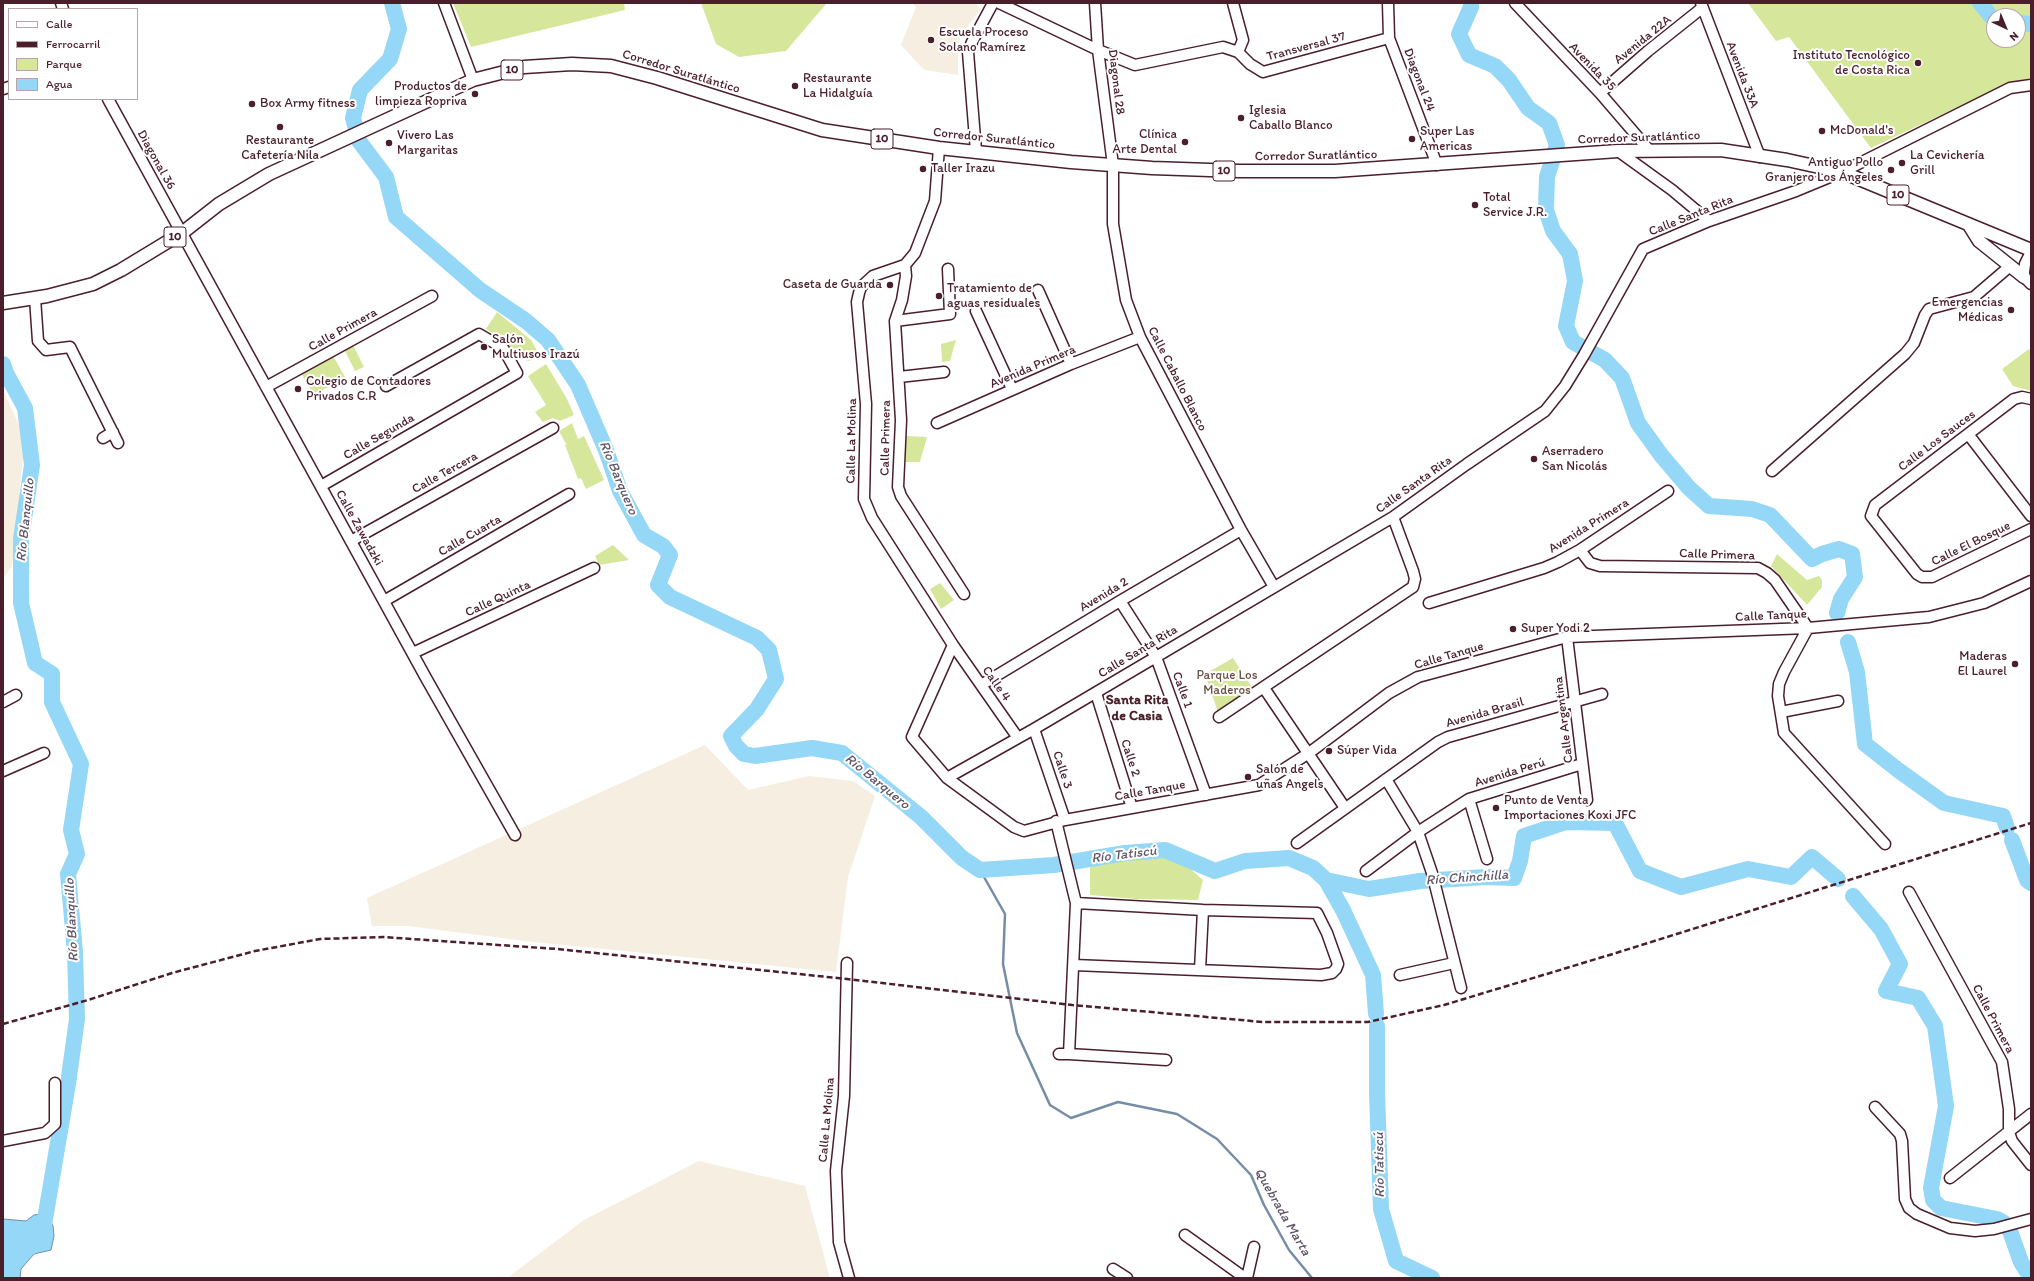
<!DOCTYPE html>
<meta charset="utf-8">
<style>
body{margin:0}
#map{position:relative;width:2034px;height:1281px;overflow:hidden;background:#fff;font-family:Itim,sans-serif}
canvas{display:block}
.frame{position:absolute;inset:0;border:4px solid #4a1f2b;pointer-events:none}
.legend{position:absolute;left:8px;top:8px;width:130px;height:92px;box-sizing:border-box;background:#fff;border:1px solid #b7a5aa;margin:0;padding:5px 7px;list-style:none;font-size:12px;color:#4a1f2b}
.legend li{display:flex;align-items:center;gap:8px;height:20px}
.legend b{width:20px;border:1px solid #b7a5aa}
.north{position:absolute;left:1986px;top:8px;width:40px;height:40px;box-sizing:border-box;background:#fff;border:1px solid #b7a5aa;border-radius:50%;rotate:136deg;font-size:11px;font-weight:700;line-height:16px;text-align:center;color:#4a1f2b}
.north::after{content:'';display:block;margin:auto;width:14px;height:18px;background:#4a1f2b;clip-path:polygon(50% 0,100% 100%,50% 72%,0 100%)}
</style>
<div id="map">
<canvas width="2034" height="1281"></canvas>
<div class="frame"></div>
<ul class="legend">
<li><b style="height:5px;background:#fff"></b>Calle</li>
<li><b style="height:5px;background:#4a1f2b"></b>Ferrocarril</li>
<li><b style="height:11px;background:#d6e79b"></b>Parque</li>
<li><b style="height:11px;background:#94d7f6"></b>Agua</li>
</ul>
<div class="north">N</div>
</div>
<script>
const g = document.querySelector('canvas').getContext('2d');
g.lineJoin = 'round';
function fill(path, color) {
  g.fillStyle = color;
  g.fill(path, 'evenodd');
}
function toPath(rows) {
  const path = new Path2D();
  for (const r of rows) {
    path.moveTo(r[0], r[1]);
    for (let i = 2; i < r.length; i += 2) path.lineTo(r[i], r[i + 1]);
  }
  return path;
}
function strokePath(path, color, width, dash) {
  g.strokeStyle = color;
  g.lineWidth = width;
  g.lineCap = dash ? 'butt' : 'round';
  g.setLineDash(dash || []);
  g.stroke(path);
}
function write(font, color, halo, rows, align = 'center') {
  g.font = font + ' Itim,sans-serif';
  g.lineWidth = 4;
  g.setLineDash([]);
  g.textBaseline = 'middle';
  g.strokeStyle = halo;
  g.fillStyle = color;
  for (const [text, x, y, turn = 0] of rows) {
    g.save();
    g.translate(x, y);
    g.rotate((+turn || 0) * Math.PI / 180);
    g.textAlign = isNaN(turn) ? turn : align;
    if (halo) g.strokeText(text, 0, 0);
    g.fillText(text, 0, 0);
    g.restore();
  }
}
const built = toPath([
 [912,3,975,3,981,9,961,35,958,47,958,75,924,70,901,45,916,7],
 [3,390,25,438,12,566,3,579],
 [705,745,748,790,809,776,853,781,875,796,848,877,836,972,533,942,408,926,372,926,367,898],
 [699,1161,805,1186,830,1278,507,1278,584,1220]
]);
const green = toPath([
 [453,3,624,3,625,10,471,47],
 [701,3,827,3,786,51,739,57,716,44],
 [1748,3,2031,3,2031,78,2009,83,1871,148,1789,37,1776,41],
 [1994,16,2018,16,2018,40,1994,40],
 [497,312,531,340,539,354,529,361,515,358,506,341,486,329],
 [956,340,950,361,942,362,941,344],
 [352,343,364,367,355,371,344,349],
 [2029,349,2031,352,2031,391,2013,386,2002,369],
 [332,354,345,377,314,395,301,373],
 [546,364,567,399,574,415,560,421,553,418,543,422,535,412,546,405,528,376],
 [572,423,578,439,584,436,604,480,586,489,581,478,578,479,565,445,568,443,566,444,559,431],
 [906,436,927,437,920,462,905,462],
 [613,545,629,560,599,565,595,556],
 [1777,554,1807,580,1819,576,1822,580,1822,587,1807,605,1771,566],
 [940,583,954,600,941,609,930,589],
 [1233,658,1253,689,1218,712,1205,674],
 [1163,845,1203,880,1198,900,1136,899,1090,895,1090,857]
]);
const water = toPath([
 [40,1214,50,1220,53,1226,54,1236,51,1250,34,1254,21,1269,20,1278,3,1278,3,1219,26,1221,34,1215,40,1214]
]);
const stream = toPath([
 [980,870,1005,914,1003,964,1017,1033,1050,1105,1071,1118,1118,1102,1177,1114,1217,1139,1251,1175,1264,1205,1289,1250,1312,1278]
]);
const river = toPath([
 [392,3,399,29,390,59,360,90,353,118,359,141,386,177,396,217,480,290,526,321,548,340,578,385,606,450,620,491,644,535,663,546,670,555,658,585,670,597,757,638,769,650,776,679,757,709,731,736,736,746,744,754,755,756,812,748,842,753,921,817,962,858,980,870,1054,865,1125,853,1165,850,1215,871,1245,861,1289,858,1313,868,1326,880,1343,910,1373,975,1376,1014],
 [1471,3,1471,7,1459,34,1469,55,1495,66,1509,80,1528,108,1549,123,1557,145,1547,177,1546,210,1553,231,1570,254,1575,281,1566,326,1573,342,1605,360,1622,378,1638,423,1661,455,1689,488,1709,506,1752,509,1770,515,1812,559,1822,554,1839,549,1852,554,1855,577,1841,599,1837,613],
 [1980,3,1994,20],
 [2018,23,2031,24],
 [3,364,6,373,25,408,32,465,21,539,21,603,35,663,52,674,52,702,81,764,71,830,77,854,68,874,75,952,77,1019,68,1084,43,1231,32,1246,3,1262],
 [1848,642,1857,672,1865,744,1898,770,1944,803,2003,816,2007,828],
 [2012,840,2027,880,2031,883],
 [1326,880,1369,889,1420,881,1487,877,1514,878,1520,861,1524,836,1566,822,1615,823,1640,871,1681,887,1748,869,1791,877,1812,857,1838,879],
 [1853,896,1881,929,1900,964,1886,991,1918,998,1935,1026,1946,1106,1931,1188,1933,1200,1941,1208,1997,1219,2004,1223,2010,1231,2021,1262,2031,1278],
 [1377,1026,1377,1092,1381,1209,1396,1261,1432,1278]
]);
const minor = toPath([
 [61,3,63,9],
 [444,3,473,80],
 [999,3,1098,50,1135,65,1223,47,1238,52,1250,64,1263,72,1389,38],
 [1095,3,1098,50,1113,165,1113,224,1126,300,1140,337,1241,530,1274,587],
 [1233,3,1243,40,1238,52],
 [1388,3,1389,38,1437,165],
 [1515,3,1600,93,1649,150],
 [1701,3,1760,157],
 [3,89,9,87],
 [1600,93,1648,51,1702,8],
 [108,99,426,678,515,835],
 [939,148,935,201,915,253,905,265,873,276,861,287,859,293,857,302,866,404,864,499,872,518,953,645,912,737,947,778,1014,827,1024,831,1065,820,1259,785,1309,753,1389,693,1418,677,1567,637,1808,628,1929,617,1984,603,2031,581],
 [976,151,968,52,972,42,993,3],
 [1618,151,1672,190,1709,221],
 [2031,252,2025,264,2024,272,2024,277,2031,284],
 [905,265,906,276,902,300,895,321,901,420,898,487,901,496,964,594],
 [1038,290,1071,364],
 [35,298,38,341,46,350,70,347,118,443],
 [976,311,1012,389],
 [895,321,950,314,948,269],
 [899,377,944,372],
 [266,387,432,296],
 [2031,399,2022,397,2014,399,1875,505,1871,516,1917,574,1922,577,1932,577,2031,529],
 [937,423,1071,364,1140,337],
 [1968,434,2031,516],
 [103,438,113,432],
 [1772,471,1905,354,1914,343,1925,315,1929,309,1974,297,2009,267],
 [321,486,517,373,503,348,479,334,386,386],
 [351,541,553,428],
 [1580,550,1590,563,1600,566,1758,568,1767,573,1775,580,1808,628,1784,672,1779,684,1778,696,1784,733,1885,844],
 [384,601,569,494],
 [1120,601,1156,657,1206,795],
 [1429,603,1544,568,1558,562,1580,550,1668,491],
 [1567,637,1587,800],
 [953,645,1018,738],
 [413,653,594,568],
 [981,685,1120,601,1241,530],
 [1264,688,1345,808],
 [1096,693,1132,808],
 [3,702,16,695],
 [1781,712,1838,701],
 [1219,717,1413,587,1415,579,1413,571,1393,517],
 [1034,729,1065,820],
 [3,771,44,753],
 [947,778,1034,729,1393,517,1467,464,1545,411,1565,386,1584,355,1643,249,1709,221,1796,191,1842,172,2010,88,2031,85],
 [1386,779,1418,832,1432,873,1461,988],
 [1469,799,1487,859],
 [1056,821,1076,903,1069,1054,1166,1060],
 [1297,843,1438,742,1448,737,1602,694],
 [1366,871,1418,832,1469,799,1582,764],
 [1909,892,2002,1062,2009,1109,2009,1132,2012,1141,2031,1165],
 [847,963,844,1096,836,1171,839,1242,849,1278],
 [1074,965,1321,975,1332,973,1336,969,1338,964,1327,933,1317,913,1203,910,1076,903],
 [1200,970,1203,910],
 [1400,975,1454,963],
 [1059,1054,1069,1054],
 [1875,1107,1900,1134,1902,1141,1905,1199,1909,1208,1917,1214,1950,1228,1975,1231,1994,1229,2031,1219],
 [3,1141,45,1133,55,1124,55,1083],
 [1950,1178,2031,1114],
 [1185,1235,1245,1278],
 [1113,1269,1127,1278],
 [1247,1278,1254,1247]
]);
const major = toPath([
 [1969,225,1979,241,2024,277],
 [3,303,47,296,93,284,121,270,182,233,219,204,269,174,473,80,524,67,572,64,611,66,657,78,822,130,939,148,1071,162,1152,168,1239,171,1335,171,1618,151,1721,150,1787,160,1842,172,2031,250]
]);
const rail = toPath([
 [3,1024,88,1000,172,973,255,951,320,939,383,937,557,949,847,979,1072,1005,1263,1022,1368,1022,1444,1005,1616,953,2031,823]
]);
const markers = [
 [931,40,4,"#4a1f2b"],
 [1918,63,4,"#4a1f2b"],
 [795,86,4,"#4a1f2b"],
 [475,94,4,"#4a1f2b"],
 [252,104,4,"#4a1f2b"],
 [1241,118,4,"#4a1f2b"],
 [280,127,4,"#4a1f2b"],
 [1822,131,4,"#4a1f2b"],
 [1412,139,4,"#4a1f2b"],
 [1185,142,4,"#4a1f2b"],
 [389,143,4,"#4a1f2b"],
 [1902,163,4,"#4a1f2b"],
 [923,169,4,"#4a1f2b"],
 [1891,170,4,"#4a1f2b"],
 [1475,205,4,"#4a1f2b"],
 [890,285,4,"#4a1f2b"],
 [939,296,4,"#4a1f2b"],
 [2011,310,4,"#4a1f2b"],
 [484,347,4,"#4a1f2b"],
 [298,389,4,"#4a1f2b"],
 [1534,459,4,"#4a1f2b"],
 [1513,629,4,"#4a1f2b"],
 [2015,664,4,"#4a1f2b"],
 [1329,751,4,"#4a1f2b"],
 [1248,777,4,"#4a1f2b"],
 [1496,808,4,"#4a1f2b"]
];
const shields = [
 [512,70,22],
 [882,139,22],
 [1224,171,22],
 [1898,195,22],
 [175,237,22]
];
const shieldNames = [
 ["10",512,70],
 ["10",882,139],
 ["10",1224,171],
 ["10",1898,195],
 ["10",175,237]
];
const poiNames = [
 ["Escuela Proceso",939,33],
 ["Solano Ramírez",939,48],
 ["Instituto Tecnológico",1910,56,"right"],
 ["de Costa Rica",1910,71,"right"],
 ["Restaurante",803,79],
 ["La Hidalguía",803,94],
 ["Productos de",467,87,"right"],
 ["limpieza Ropriva",467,102,"right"],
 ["Box Army fitness",260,104],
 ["Iglesia",1249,111],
 ["Caballo Blanco",1249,126],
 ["McDonald's",1830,131],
 ["Super Las",1420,132],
 ["Americas",1420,147],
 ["Clínica",1177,135,"right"],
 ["Arte Dental",1177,150,"right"],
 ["Vivero Las",397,136],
 ["Margaritas",397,151],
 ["Restaurante",280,141,"center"],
 ["Cafetería Nila",280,156,"center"],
 ["La Cevichería",1910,156],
 ["Grill",1910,171],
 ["Antiguo Pollo",1883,163,"right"],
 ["Granjero Los Ángeles",1883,178,"right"],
 ["Taller Irazu",931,169],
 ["Total",1483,198],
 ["Service J.R.",1483,213],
 ["Caseta de Guarda",882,285,"right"],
 ["Tratamiento de",947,289],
 ["aguas residuales",947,304],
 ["Emergencias",2003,303,"right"],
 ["Médicas",2003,318,"right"],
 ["Salón",492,340],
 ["Multiusos Irazú",492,355],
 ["Colegio de Contadores",306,382],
 ["Privados C.R",306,397],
 ["Aserradero",1542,452],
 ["San Nicolás",1542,467],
 ["Super Yodi 2",1521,629],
 ["Maderas",2007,657,"right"],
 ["El Laurel",2007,672,"right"],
 ["Súper Vida",1337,751],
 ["Salón de",1256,770],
 ["uñas Angels",1256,785],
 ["Punto de Venta",1504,801],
 ["Importaciones Koxi JFC",1504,816]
];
const streetNames = [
 ["Avenida 22A",1643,40,-39],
 ["Transversal 37",1306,47,-15],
 ["Avenida 35",1592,67,46],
 ["Corredor Suratlántico",681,72,17],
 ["Avenida 33A",1742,75,69],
 ["Diagonal 24",1419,80,69],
 ["Diagonal 28",1116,82,83],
 ["Corredor Suratlántico",1639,138,-2],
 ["Corredor Suratlántico",994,139,6],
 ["Corredor Suratlántico",1316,156,-1],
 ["Diagonal 36",156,160,61],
 ["Calle Santa Rita",1691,216,-22],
 ["Calle Primera",343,330,-29],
 ["Avenida Primera",1033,367,-23],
 ["Calle Caballo Blanco",1177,379,63],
 ["Calle Segunda",379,437,-30],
 ["Calle Primera",886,438,-89],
 ["Calle La Molina",852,441,-89],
 ["Calle Los Sauces",1937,441,-37],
 ["Calle Tercera",445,473,-29],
 ["Calle Santa Rita",1414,485,-35],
 ["Avenida Primera",1589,526,-32],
 ["Calle Zawadzki",359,528,61],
 ["Calle Cuarta",470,536,-30],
 ["Calle El Bosque",1971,544,-26],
 ["Calle Primera",1717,555,2],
 ["Avenida 2",1104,595,-31],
 ["Calle Quinta",498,599,-25],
 ["Calle Tanque",1771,616,-3],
 ["Calle Santa Rita",1138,652,-31],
 ["Calle Tanque",1449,656,-16],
 ["Calle 4",996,684,55],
 ["Calle 1",1182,690,70],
 ["Avenida Brasil",1485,713,-16],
 ["Calle Argentina",1564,720,-97],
 ["Calle 2",1130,758,72],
 ["Calle 3",1062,770,72],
 ["Avenida Perú",1510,773,-17],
 ["Calle Tanque",1150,791,-10],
 ["Calle Primera",1993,1019,62],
 ["Calle La Molina",827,1120,-85]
];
const parkNames = [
 ["Parque Los",1227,676],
 ["Maderos",1227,691]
];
const waterNames = [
 ["Río Barquero",618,478,67],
 ["Río Blanquillo",26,520,-84],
 ["Río Barquero",877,782,39],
 ["Río Tatiscú",1124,855,-7],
 ["Río Chinchilla",1467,878,-4],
 ["Río Blanquillo",72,920,-93],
 ["Río Tatiscú",1380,1165,-91],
 ["Quebrada Marta",1282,1212,60]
];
const neighbourhoodNames = [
 ["Santa Rita",1137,700],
 ["de Casia",1137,716]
];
fill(built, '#f6eee0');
fill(green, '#d6e79b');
fill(water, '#94d7f6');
strokePath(water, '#768da5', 1);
strokePath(stream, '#768da5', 2.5);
strokePath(river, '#94d7f6', 16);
strokePath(minor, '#4a1f2b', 13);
strokePath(major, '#4a1f2b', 15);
strokePath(minor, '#fff', 10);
strokePath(major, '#fff', 12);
strokePath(rail, '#4a1f2b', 2.5, [6, 3]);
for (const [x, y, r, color] of markers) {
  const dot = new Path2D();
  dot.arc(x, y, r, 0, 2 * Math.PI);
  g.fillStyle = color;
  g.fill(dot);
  strokePath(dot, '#fff', 1.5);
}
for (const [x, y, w] of shields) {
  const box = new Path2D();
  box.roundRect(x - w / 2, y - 10, w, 20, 3);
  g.fillStyle = '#fff';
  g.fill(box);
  strokePath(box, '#4a1f2b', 1);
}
write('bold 12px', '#4a1f2b', null, shieldNames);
write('13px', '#4a1f2b', '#fff', poiNames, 'left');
write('13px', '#4a1f2b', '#fff', streetNames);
write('13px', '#6d5147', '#fff', parkNames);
write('italic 14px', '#605668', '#fff', waterNames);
write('bold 14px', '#4a1f2b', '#fff', neighbourhoodNames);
</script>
